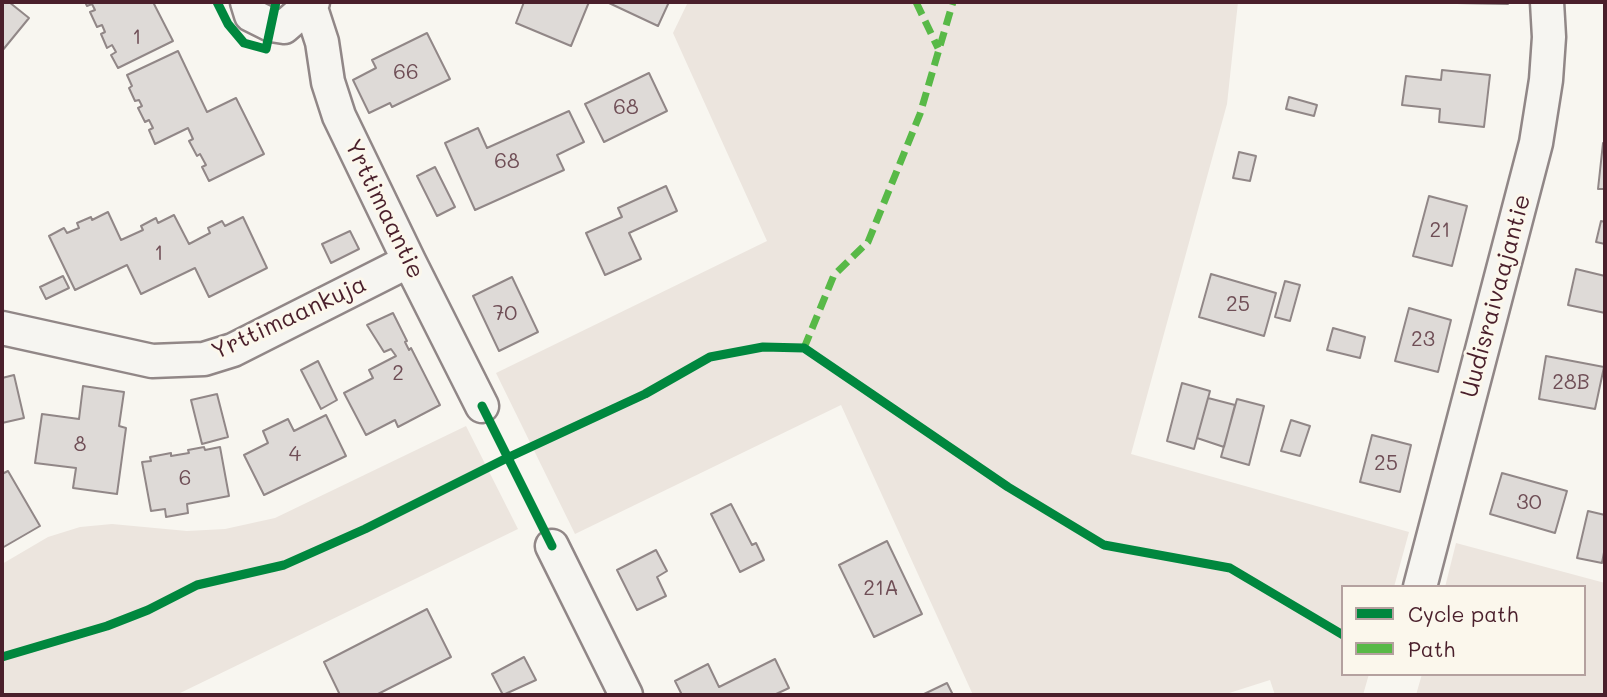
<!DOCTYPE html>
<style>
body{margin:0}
#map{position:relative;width:1607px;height:697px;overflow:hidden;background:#f8f6f0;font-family:Mali,sans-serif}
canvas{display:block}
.frame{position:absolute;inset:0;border:4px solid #4a1f2b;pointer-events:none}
.legend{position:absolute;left:1341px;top:585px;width:245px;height:91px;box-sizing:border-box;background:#fbf7ec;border:2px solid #b4a19f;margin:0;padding:9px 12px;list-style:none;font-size:21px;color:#4a1f2b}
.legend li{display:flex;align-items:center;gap:14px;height:35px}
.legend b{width:35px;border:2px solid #b4a19f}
</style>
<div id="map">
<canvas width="1607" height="697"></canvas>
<div class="frame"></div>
<ul class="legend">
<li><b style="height:9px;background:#00873e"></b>Cycle path</li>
<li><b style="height:9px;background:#58b947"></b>Path</li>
</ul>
</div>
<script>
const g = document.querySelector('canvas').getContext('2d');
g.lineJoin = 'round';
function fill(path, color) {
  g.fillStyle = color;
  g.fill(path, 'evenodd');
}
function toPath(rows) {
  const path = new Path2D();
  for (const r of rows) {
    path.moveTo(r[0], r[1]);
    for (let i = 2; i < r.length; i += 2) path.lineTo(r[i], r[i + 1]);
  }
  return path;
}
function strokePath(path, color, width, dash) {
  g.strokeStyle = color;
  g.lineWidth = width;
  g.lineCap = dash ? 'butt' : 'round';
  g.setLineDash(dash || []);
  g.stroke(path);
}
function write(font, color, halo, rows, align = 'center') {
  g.font = font + ' Mali,sans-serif';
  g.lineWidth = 6;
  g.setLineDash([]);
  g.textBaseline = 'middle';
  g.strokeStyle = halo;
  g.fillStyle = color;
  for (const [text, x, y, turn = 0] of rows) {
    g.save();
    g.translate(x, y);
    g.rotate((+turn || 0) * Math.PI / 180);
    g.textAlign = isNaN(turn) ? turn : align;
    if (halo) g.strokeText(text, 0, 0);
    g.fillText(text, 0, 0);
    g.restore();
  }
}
const green = toPath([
 [688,2,1238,2,1227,104,1131,454,1409,532,1394,587,1343,587,1343,674,1369,674,1363,695,1275,695,1270,680,1223,695,973,695,841,405,575,534,496,373,767,241,673,33],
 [466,426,518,529,176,695,2,695,2,564,48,537,80,527,112,524,187,531,225,529,275,518],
 [1456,543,1605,583,1605,695,1416,695,1422,674,1584,674,1584,587,1445,587]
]);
const building = toPath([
 [2,2,9,2,29,18,2,51,2,2],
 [85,2,153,2,173,41,118,68,111,55,116,52,112,45,107,48,101,34,105,32,102,25,97,27,90,12,95,10,92,4,87,6,85,2],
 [524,2,589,2,571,46,516,23,524,2],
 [610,2,669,2,658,26,609,3,610,2],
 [1457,2,1508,2,1508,4,1457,3,1457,2],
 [427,33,450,79,392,107,390,103,369,113,353,80,376,68,372,60,427,33],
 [178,51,207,112,236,98,264,154,209,181,202,167,206,165,200,154,197,156,189,141,193,139,188,128,155,144,149,130,153,128,149,120,145,122,138,108,142,106,139,100,135,101,129,88,132,86,127,75,178,51],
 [1442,70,1490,75,1484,127,1439,122,1440,109,1402,105,1406,76,1441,80,1442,70],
 [649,73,667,111,604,142,585,104,649,73],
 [1289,97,1317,105,1314,116,1286,109,1289,97],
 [569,111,584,142,557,155,564,170,475,210,445,143,478,128,487,148,569,111],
 [1603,143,1605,143,1605,189,1598,189,1603,143],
 [1239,152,1256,156,1250,181,1233,178,1239,152],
 [435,167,455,207,437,216,417,176,435,167],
 [666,186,677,211,629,233,641,259,605,275,586,233,622,217,618,208,666,186],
 [1429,196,1467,206,1452,266,1413,256,1429,196],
 [108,212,121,240,143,230,141,226,156,218,158,223,174,215,189,244,210,233,208,228,222,221,225,226,243,217,267,268,209,297,195,268,141,294,127,265,75,290,49,236,64,228,67,233,79,228,77,223,91,217,92,220,108,212],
 [1601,221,1605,222,1605,244,1596,242,1601,221],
 [350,231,359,249,331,263,322,244,350,231],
 [1576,269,1605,276,1605,313,1568,305,1576,269],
 [1211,274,1276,293,1264,336,1199,317,1211,274],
 [63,276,69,288,46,299,40,287,63,276],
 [512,277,538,332,499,351,473,296,512,277],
 [1285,281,1300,285,1290,321,1275,317,1285,281],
 [1409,308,1451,320,1438,372,1395,361,1409,308],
 [393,313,407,341,405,342,409,350,411,348,440,405,398,427,395,420,366,435,344,393,373,378,369,370,396,356,391,349,384,352,367,325,393,313],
 [1333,328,1365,337,1360,358,1327,350,1333,328],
 [1546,356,1604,367,1595,409,1539,399,1546,356],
 [318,361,337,400,321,409,301,370,318,361],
 [14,375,24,418,2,423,2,378,14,375],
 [1182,383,1210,391,1194,449,1167,441,1182,383],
 [83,386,124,392,119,426,126,428,117,494,73,488,76,468,35,463,42,414,79,419,83,386],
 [217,394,228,437,202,444,191,400,217,394],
 [1208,398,1235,405,1224,447,1197,438,1208,398],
 [1237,399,1264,406,1249,465,1221,457,1237,399],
 [326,415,346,456,264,495,244,455,268,443,263,431,288,419,294,431,326,415],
 [1291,420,1310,426,1300,456,1281,451,1291,420],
 [1372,435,1411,445,1400,492,1360,482,1372,435],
 [204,447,205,450,220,447,229,496,187,504,188,513,166,517,165,509,151,511,142,462,151,461,150,457,171,453,171,456,189,453,188,450,204,447],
 [8,471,40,526,2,548,2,474,8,471],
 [1502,473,1567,491,1555,533,1490,514,1502,473],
 [731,504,752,545,756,543,764,560,740,572,711,514,731,504],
 [1588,511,1605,515,1605,547,1602,563,1577,558,1588,511],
 [887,541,922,614,874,637,839,565,887,541],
 [656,550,667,571,657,577,666,596,637,610,617,570,656,550],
 [427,609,451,657,376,695,340,695,324,662,427,609],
 [524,657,536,680,503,695,492,674,524,657],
 [775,659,789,688,774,695,682,695,675,681,708,664,719,687,775,659],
 [947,683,953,695,922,695,947,683]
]);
const minor = toPath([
 [247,2,251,15,271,25,284,27,313,2],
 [309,2,322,42,328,82,339,116,409,261,482,406],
 [2,328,152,361,204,359,233,350,409,261],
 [552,546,626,695],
 [1420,587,1536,143,1546,80,1549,37,1547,2]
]);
const quiet = toPath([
 [916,2,938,48],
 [804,348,834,275,868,242,920,114,953,2]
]);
const cycleway = toPath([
 [217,2,228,24,244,43,266,49,276,2],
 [482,406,552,546],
 [2,657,107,626,148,610,197,585,284,565,365,529,507,458,645,394,710,357,763,347,804,348,1008,487,1104,545,1230,568,1343,635]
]);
const numberNames = [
 ["1",137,38],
 ["66",406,73],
 ["68",626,108],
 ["68",507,162],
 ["21",1440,231],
 ["1",159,254],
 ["25",1238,305],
 ["70",505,314],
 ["23",1423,340],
 ["2",398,374],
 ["28B",1571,383],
 ["8",80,445],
 ["4",295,455],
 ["25",1386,464],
 ["6",185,479],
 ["30",1529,503],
 ["21A",881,589]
];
const streetNames = [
 ["Yrttimaantie",384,209,64],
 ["Uudisraivaajantie",1496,296,-75],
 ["Yrttimaankuja",289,318,-25]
];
fill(green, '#ece5de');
fill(building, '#dedad7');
strokePath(building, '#918787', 2);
strokePath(minor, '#918787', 37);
strokePath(minor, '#f6f5f1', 32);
strokePath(quiet, '#58b947', 7, [14, 7]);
strokePath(cycleway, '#00873e', 9);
write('21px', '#6f4e56', null, numberNames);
write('24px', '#4a1f2b', '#fbf7ec', streetNames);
</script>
